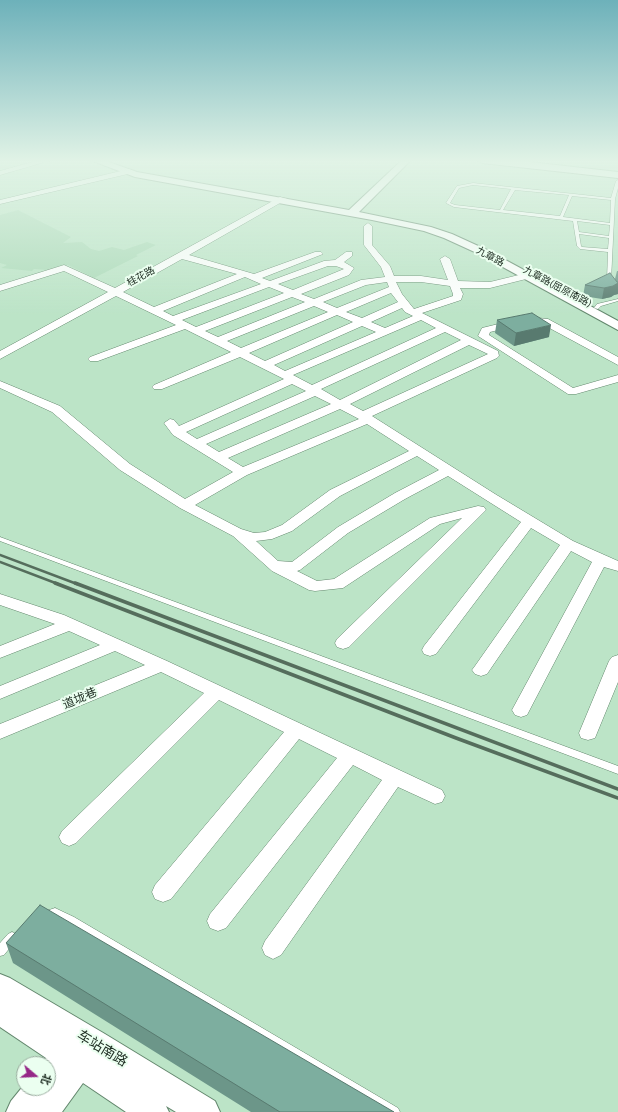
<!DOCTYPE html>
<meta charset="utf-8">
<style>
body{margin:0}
#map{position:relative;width:618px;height:1112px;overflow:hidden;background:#bce4c7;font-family:"Archivo Narrow","Noto Sans SC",sans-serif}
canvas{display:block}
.north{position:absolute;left:16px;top:1056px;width:40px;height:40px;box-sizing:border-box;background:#ebfff0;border:1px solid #99ab9e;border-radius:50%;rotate:109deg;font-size:11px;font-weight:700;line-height:16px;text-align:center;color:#1e2d22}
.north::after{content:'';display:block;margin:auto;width:14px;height:18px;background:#952787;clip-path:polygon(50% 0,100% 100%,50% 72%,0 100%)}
</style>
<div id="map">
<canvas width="618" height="1112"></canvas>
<div class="north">北</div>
</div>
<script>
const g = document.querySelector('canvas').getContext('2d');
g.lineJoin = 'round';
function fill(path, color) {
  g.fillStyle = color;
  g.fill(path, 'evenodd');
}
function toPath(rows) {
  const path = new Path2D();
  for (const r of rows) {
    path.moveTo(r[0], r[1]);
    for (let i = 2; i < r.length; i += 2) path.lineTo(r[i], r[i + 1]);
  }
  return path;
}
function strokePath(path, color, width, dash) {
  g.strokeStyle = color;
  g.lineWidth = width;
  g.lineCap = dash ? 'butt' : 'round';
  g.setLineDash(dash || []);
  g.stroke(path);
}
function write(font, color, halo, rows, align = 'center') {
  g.font = font + ' "Archivo Narrow","Noto Sans SC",sans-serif';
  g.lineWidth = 4;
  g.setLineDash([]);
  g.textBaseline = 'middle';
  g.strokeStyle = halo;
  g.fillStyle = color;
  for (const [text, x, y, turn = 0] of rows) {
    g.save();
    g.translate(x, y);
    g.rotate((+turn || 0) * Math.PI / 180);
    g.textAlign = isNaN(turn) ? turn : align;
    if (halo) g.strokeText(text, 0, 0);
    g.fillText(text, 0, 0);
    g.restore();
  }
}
const built = toPath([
 [18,210,71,237,63,243,82,242,91,249,99,251,112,247,124,250,147,242,156,245,136,255,138,256,94,278,68,265,43,273,48,270,34,269,32,271,1,268,7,265,0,263,0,215]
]);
const service = toPath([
 [618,180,618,188,615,199,611,280,618,288,618,292,616,292,607,280,608,252,580,249,577,246,573,221,454,207,446,203,457,186,473,183,611,198,616,181,618,180],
 [473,185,511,189,500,210,455,205,450,203,459,188,473,185],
 [515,190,569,195,560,216,503,210,515,190],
 [572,196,611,200,610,223,563,217,572,196],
 [577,221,610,225,609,236,579,232,577,221],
 [579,234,609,238,608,249,582,247,581,246,579,234],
 [618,299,618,301,601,306,598,309,594,308,597,304,618,299],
 [0,537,618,766,618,774,0,541,0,537],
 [55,908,74,917,398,1108,400,1112,383,1112,66,923,55,918,47,920,43,918,42,915,43,912,55,908],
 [12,932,16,934,17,937,16,940,4,955,0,956,0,943,8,934,12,932]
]);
const minor = toPath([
 [39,160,52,160,0,175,0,171,39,160],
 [129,169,133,171,132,173,0,204,0,200,129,169],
 [280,197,287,199,189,255,254,274,315,252,321,252,323,254,262,278,270,281,324,261,335,260,346,252,352,252,352,256,344,262,354,268,349,275,301,294,314,299,361,280,385,277,381,267,364,245,364,226,368,223,372,226,372,245,390,266,394,276,421,276,448,280,440,259,445,256,450,259,458,281,490,282,527,273,532,276,530,278,490,288,460,288,463,294,461,300,422,313,498,351,499,356,497,358,372,416,495,494,573,541,618,561,618,571,604,567,527,715,521,717,515,715,512,710,592,562,571,551,487,674,481,676,475,674,472,670,475,666,560,545,531,528,436,654,430,656,424,654,422,650,424,646,521,522,448,476,405,499,348,533,300,570,297,571,317,581,334,579,430,518,478,506,484,507,486,510,349,647,343,649,337,647,335,643,337,639,462,518,440,524,343,588,315,591,309,590,272,571,233,536,180,508,120,470,52,412,0,388,0,381,60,406,130,464,185,499,233,472,173,435,164,423,170,419,174,420,179,426,284,379,240,357,162,389,154,389,152,387,154,385,231,352,185,329,98,361,90,361,88,359,90,357,176,325,116,296,0,359,0,351,108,292,64,271,0,291,0,285,64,265,115,288,280,197],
 [182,259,237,274,154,307,123,292,182,259],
 [328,266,336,266,344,269,293,290,278,284,328,266],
 [245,277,261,284,173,316,163,311,245,277],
 [387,282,389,287,337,308,323,302,366,285,387,282],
 [396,282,421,282,450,286,453,294,453,296,414,309,402,294,396,282],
 [269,287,284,293,196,327,182,320,269,287],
 [391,293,398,302,362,318,346,312,391,293],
 [292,297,305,302,218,337,205,331,292,297],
 [314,306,328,312,241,348,227,341,314,306],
 [402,308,405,312,413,316,385,328,371,322,402,308],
 [337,315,353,322,265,361,249,353,337,315],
 [421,320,436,328,312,385,293,375,421,320],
 [362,326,376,332,285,371,274,365,362,326],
 [445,332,461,340,340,400,321,389,445,332],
 [469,345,488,354,363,411,350,404,469,345],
 [292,384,306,391,197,439,186,432,292,384],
 [315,396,331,404,219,452,206,444,315,396],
 [340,409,359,419,243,467,228,458,340,409],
 [367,424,409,451,330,490,282,525,265,532,254,533,241,529,195,505,247,475,367,424],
 [417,456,439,470,395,493,338,527,292,562,278,561,256,541,272,539,292,531,340,496,417,456],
 [527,317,548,319,618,357,618,365,542,324,527,323,490,332,489,335,573,388,618,375,618,382,576,394,568,394,478,336,482,328,527,317],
 [0,594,64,615,167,661,442,790,445,796,442,802,435,804,398,787,281,955,273,959,265,955,262,948,265,941,382,780,353,765,226,928,218,931,210,928,207,921,210,914,337,758,299,739,171,899,163,902,155,899,152,892,155,885,284,732,219,700,76,843,69,846,62,843,59,837,62,831,204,693,161,672,0,739,0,724,145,665,115,651,0,699,0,686,100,645,69,631,0,658,0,646,55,624,0,605,0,594],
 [618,655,618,682,597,733,595,738,588,740,581,738,579,733,609,661,612,657,618,655]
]);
const tertiary = toPath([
 [90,160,103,160,137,172,349,210,402,160,411,160,359,212,431,227,452,234,487,250,618,321,618,330,479,254,444,238,424,231,372,220,135,177,90,160],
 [0,974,10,978,105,1034,215,1101,220,1112,176,1112,166,1106,169,1112,126,1112,83,1083,62,1112,6,1112,11,1101,24,1085,24,1088,48,1088,48,1064,41,1064,46,1058,0,1027,0,974]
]);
const primary = toPath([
 [477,160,512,160,618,172,618,178,482,163,477,160]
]);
const railFar1 = toPath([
 [0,555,77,584],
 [0,562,58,584]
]);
const rail = toPath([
 [55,583,456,738,618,798],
 [75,583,618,789]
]);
const wall = toPath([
 [617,271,618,271,618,294,614,295,611,297,602,299,583,296,585,285,615,279],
 [497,320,549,337,514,346,495,333],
 [6,943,394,1112,251,1112,13,963]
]);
const shadedWall = toPath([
 [618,283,618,294,614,295,611,297,602,299,604,288],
 [551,325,549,337,514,346,516,333]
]);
const building = toPath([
 [610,273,617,282,618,282,618,283,613,286,604,288,585,285,610,273],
 [532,313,551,325,516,333,497,320,532,313],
 [40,905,394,1112,280,1112,6,943,40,905]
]);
const farStreetnames = [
 ["九章路",490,257,28],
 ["桂花路",141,277,-29],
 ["九章路(屈原南路)",557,287,28]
];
const streetNames = [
 ["道垅巷",80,699,-23]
];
const nearStreetnames = [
 ["车站南路",102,1049,31]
];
fill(built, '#acdab9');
strokePath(service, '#63876d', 1);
strokePath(minor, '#63876d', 1);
strokePath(tertiary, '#63876d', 2);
strokePath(primary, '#63876d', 2);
fill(service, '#fff');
fill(minor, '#fff');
fill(tertiary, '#fff');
fill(primary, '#fff');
strokePath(railFar1, '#556d5c', 2.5);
strokePath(rail, '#556d5c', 3.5);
fill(wall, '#6c9689');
fill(shadedWall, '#587a6f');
fill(building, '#7dae9f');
strokePath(building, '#587a6f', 1);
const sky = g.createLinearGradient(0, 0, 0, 316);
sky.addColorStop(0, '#6db1ba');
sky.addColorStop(0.51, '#e1f3e6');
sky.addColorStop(1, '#e1f3e600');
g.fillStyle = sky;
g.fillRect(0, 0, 618, 316);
write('10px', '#1e2d22', '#ebfff0', farStreetnames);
write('12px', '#1e2d22', '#ebfff0', streetNames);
write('14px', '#1e2d22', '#ebfff0', nearStreetnames);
</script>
